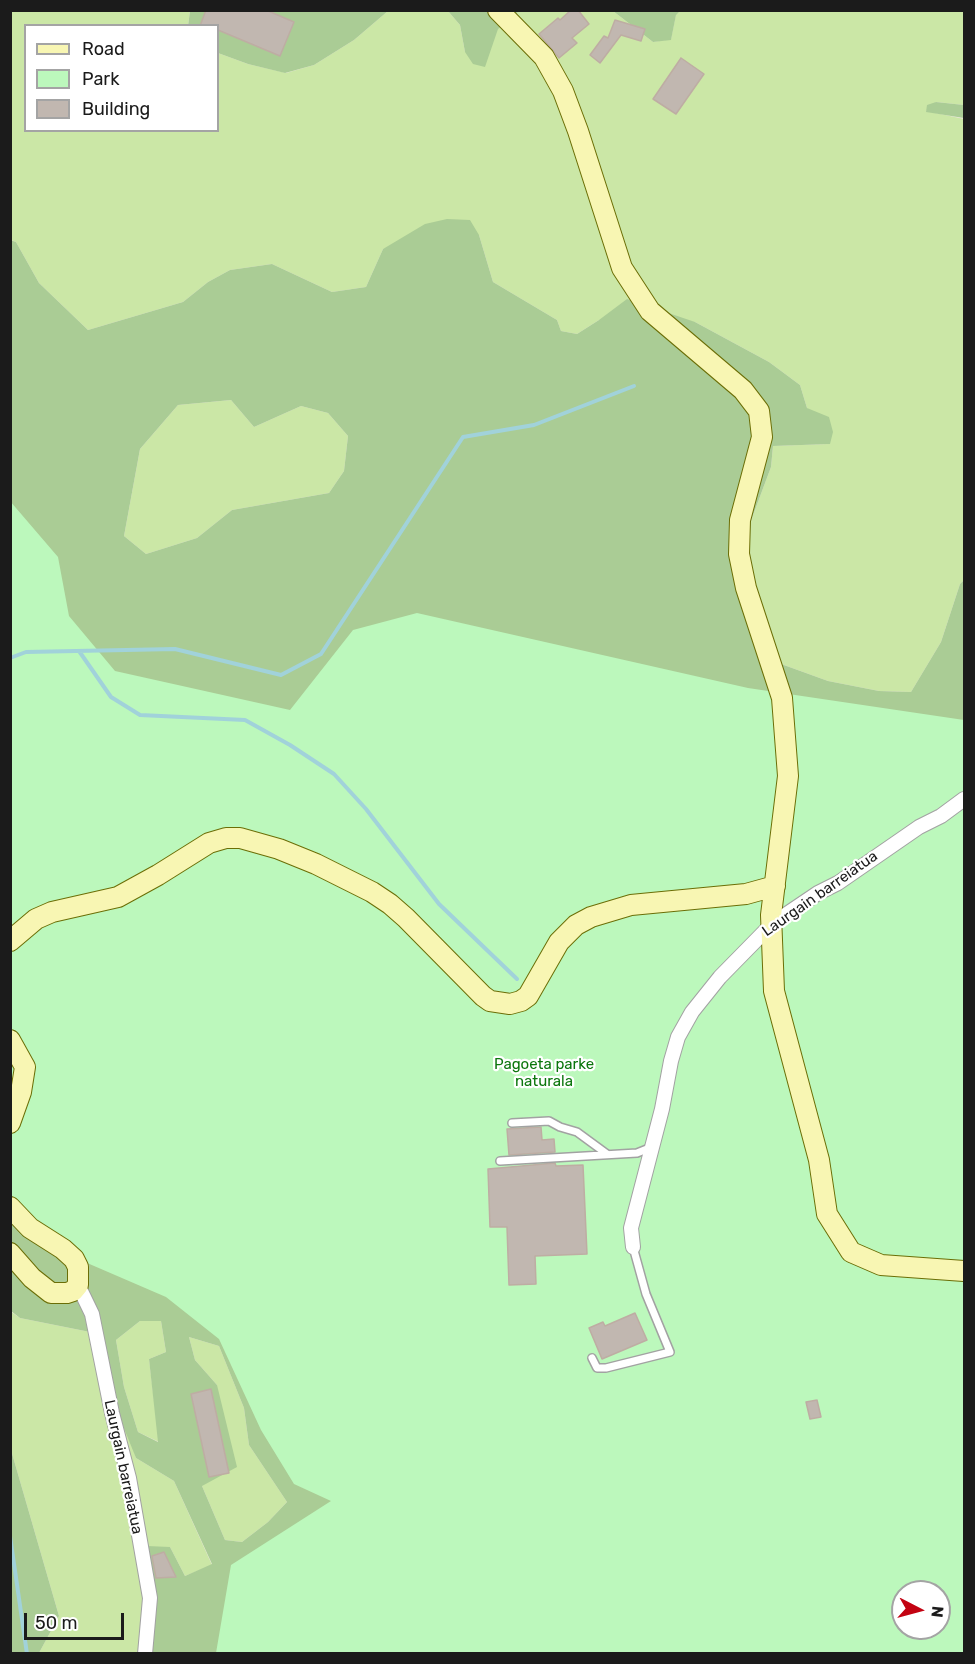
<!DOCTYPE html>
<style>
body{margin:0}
#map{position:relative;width:975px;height:1664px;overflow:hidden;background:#ede8e0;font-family:Rubik,sans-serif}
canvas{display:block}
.frame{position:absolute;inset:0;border:12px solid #1b1b1b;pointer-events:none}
.legend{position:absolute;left:24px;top:24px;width:195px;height:108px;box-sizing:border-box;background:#fff;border:2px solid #a4a4a4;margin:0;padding:8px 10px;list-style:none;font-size:18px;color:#1b1b1b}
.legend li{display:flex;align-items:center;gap:12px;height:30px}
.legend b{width:30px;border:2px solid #a4a4a4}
.north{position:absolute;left:891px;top:1580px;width:60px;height:60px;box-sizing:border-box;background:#fff;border:2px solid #a4a4a4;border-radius:50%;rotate:96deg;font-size:16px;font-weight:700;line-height:24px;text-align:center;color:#1b1b1b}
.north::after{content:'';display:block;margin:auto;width:21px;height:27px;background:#c30312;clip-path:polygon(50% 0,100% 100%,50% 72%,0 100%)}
.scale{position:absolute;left:24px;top:1613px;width:100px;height:27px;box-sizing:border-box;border:3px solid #1b1b1b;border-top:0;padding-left:8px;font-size:18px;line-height:21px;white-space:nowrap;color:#1b1b1b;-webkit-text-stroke:4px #fff;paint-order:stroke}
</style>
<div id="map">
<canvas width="975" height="1664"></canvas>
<div class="frame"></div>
<ul class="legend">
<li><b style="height:8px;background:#f8f6b3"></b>Road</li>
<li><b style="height:16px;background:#bcf8bc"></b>Park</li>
<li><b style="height:16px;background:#c1b7b0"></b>Building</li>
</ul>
<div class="north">N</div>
<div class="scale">50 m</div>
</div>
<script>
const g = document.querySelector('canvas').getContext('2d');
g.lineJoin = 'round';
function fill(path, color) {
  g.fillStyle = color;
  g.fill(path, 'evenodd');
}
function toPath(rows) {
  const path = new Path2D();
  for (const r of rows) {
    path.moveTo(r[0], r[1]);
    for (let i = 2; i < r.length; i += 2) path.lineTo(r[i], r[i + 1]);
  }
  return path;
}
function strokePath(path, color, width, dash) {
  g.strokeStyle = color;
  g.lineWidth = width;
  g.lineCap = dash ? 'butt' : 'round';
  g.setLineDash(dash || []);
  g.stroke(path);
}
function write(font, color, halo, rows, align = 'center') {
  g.font = font + ' Rubik,sans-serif';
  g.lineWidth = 4.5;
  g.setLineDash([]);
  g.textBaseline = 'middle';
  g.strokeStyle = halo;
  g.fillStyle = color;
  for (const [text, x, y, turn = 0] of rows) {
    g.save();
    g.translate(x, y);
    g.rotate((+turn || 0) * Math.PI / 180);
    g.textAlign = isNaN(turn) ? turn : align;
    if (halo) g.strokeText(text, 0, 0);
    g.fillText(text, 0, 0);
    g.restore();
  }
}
const grass = toPath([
 [11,11,190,11,188,25,26,26,26,130,218,130,218,53,248,64,286,73,314,65,354,40,388,11,448,11,460,25,465,52,519,11,613,11,653,42,671,39,676,14,680,11,964,11,964,105,936,102,926,111,964,119,964,580,960,584,941,642,911,692,879,691,828,681,770,660,748,577,749,526,771,467,773,446,829,444,807,408,800,385,769,362,695,322,599,320,577,334,561,331,557,320,493,282,479,235,383,249,366,287,332,292,272,264,230,270,208,282,183,302,88,330,39,283,16,242,11,240],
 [231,400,254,427,301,406,328,413,348,436,344,471,329,493,232,510,197,538,146,554,124,536,140,449,178,405],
 [10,1311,20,1318,100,1334,136,1458,174,1481,212,1565,185,1576,170,1547,154,1621,152,1653,39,1653,59,1616,11,1450],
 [140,1321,161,1321,166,1352,149,1359,159,1442,138,1432,124,1387,116,1340],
 [189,1337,219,1346,244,1408,249,1445,287,1502,268,1522,242,1542,225,1540,202,1486,217,1385,195,1360]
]);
const forest = toPath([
 [190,11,388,11,354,40,314,65,285,73,248,64,218,53,218,26,188,26],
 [448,11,519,11,498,29,485,67,473,64,465,52,460,25],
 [613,11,680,11,676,15,671,40,653,42],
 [936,102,964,105,964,118,926,112,927,105],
 [447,219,470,220,479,235,493,282,557,320,561,331,577,334,599,320,627,299,695,322,769,362,800,385,807,408,829,417,833,432,830,444,773,446,771,467,749,526,748,577,770,660,828,681,879,691,911,692,941,642,960,584,964,580,964,886,668,1653,152,1653,154,1621,147,1546,170,1547,185,1576,212,1564,174,1481,136,1458,117,1411,100,1334,20,1318,11,1311,10,240,16,242,39,283,88,330,183,302,208,282,230,270,272,264,332,292,366,287,383,249,425,224],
 [231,400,254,427,301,406,328,413,348,436,344,471,329,493,232,510,197,538,146,554,124,536,140,449,178,405],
 [140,1321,161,1321,166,1352,149,1359,158,1442,138,1432,124,1387,116,1340],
 [189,1337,219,1346,244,1408,249,1445,287,1502,268,1522,242,1542,225,1540,202,1486,237,1467,217,1385,195,1360],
 [11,1450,59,1616,39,1653,11,1653]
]);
const park = toPath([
 [10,501,58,557,69,616,115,671,290,710,353,630,417,613,748,688,964,720,964,1653,216,1653,231,1565,331,1501,294,1484,261,1430,219,1339,166,1297,57,1250,11,1209],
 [903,1592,939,1592,939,1628,903,1628]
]);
const stream = toPath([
 [79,651,111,697,140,715,245,720,290,745,334,774,366,809,439,904,517,979],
 [10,658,26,652,175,649,281,675,321,654,463,437,534,425,634,386],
 [10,1536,27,1654]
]);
const building = toPath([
 [206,10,266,10,294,22,280,56,218,30,218,26,200,26,206,10],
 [571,10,578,10,589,24,572,38,577,43,559,58,539,34,558,18,560,20,571,10],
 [615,20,645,29,641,41,621,35,600,63,590,55,604,36,608,38,615,20],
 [681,58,704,74,676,114,653,99,681,58],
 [541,1127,542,1140,554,1139,555,1152,509,1155,507,1129,541,1127],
 [555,1163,556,1166,583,1165,587,1254,535,1256,536,1284,509,1285,507,1227,490,1227,488,1169,555,1163],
 [635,1313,647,1340,602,1359,589,1328,603,1322,605,1326,635,1313],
 [211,1389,229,1473,209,1477,191,1394,211,1389],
 [817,1400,821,1417,810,1419,806,1402,817,1400],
 [164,1552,176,1577,156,1578,152,1556,164,1552]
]);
const lane = toPath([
 [512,1123,549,1121,560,1127,577,1132,607,1154],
 [500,1161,637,1153,652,1147],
 [592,1358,597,1368,606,1368,670,1352,646,1294,633,1247]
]);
const street = toPath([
 [633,1247,631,1228,662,1109,671,1061,678,1037,692,1012,720,977,772,924,818,893,838,883,919,827,941,816,964,799],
 [78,1285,92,1314,112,1413,129,1478,150,1598,145,1654]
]);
const secondary = toPath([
 [498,10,544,57,563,91,578,131,622,268,650,311,743,390,759,411,762,437,740,520,739,554,746,588,782,698,788,776,771,915,774,991,819,1160,827,1214,851,1252,881,1265,964,1271],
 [10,941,36,919,52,912,118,897,158,875,209,843,226,838,240,838,279,849,316,864,372,892,390,904,406,918,483,996,490,1001,510,1004,521,1001,528,996,559,942,576,925,591,917,631,905,746,894,775,886],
 [10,1040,25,1067,21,1092,10,1123],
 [10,1207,30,1228,63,1249,74,1259,78,1267,78,1285,73,1291,67,1293,51,1293,32,1278,10,1253]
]);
const streetNames = [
 ["Laurgain barreiatua",820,894,-35],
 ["Laurgain barreiatua",123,1467,78]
];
const parkNames = [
 ["Pagoeta parke",544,1065],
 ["naturala",544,1082]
];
fill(grass, '#cbe7a6');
fill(forest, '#aacc95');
fill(park, '#bcf8bc');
strokePath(stream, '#a1d2da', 4);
fill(building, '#c1b7b0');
strokePath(building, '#beada3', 1.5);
strokePath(lane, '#a2a2a2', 10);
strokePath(street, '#a2a2a2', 16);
strokePath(secondary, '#6b6e06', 22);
strokePath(lane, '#fff', 7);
strokePath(street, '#fff', 14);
strokePath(secondary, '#f8f6b3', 20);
write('15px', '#1b1b1b', '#fff', streetNames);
write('15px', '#0c760d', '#fff', parkNames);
</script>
